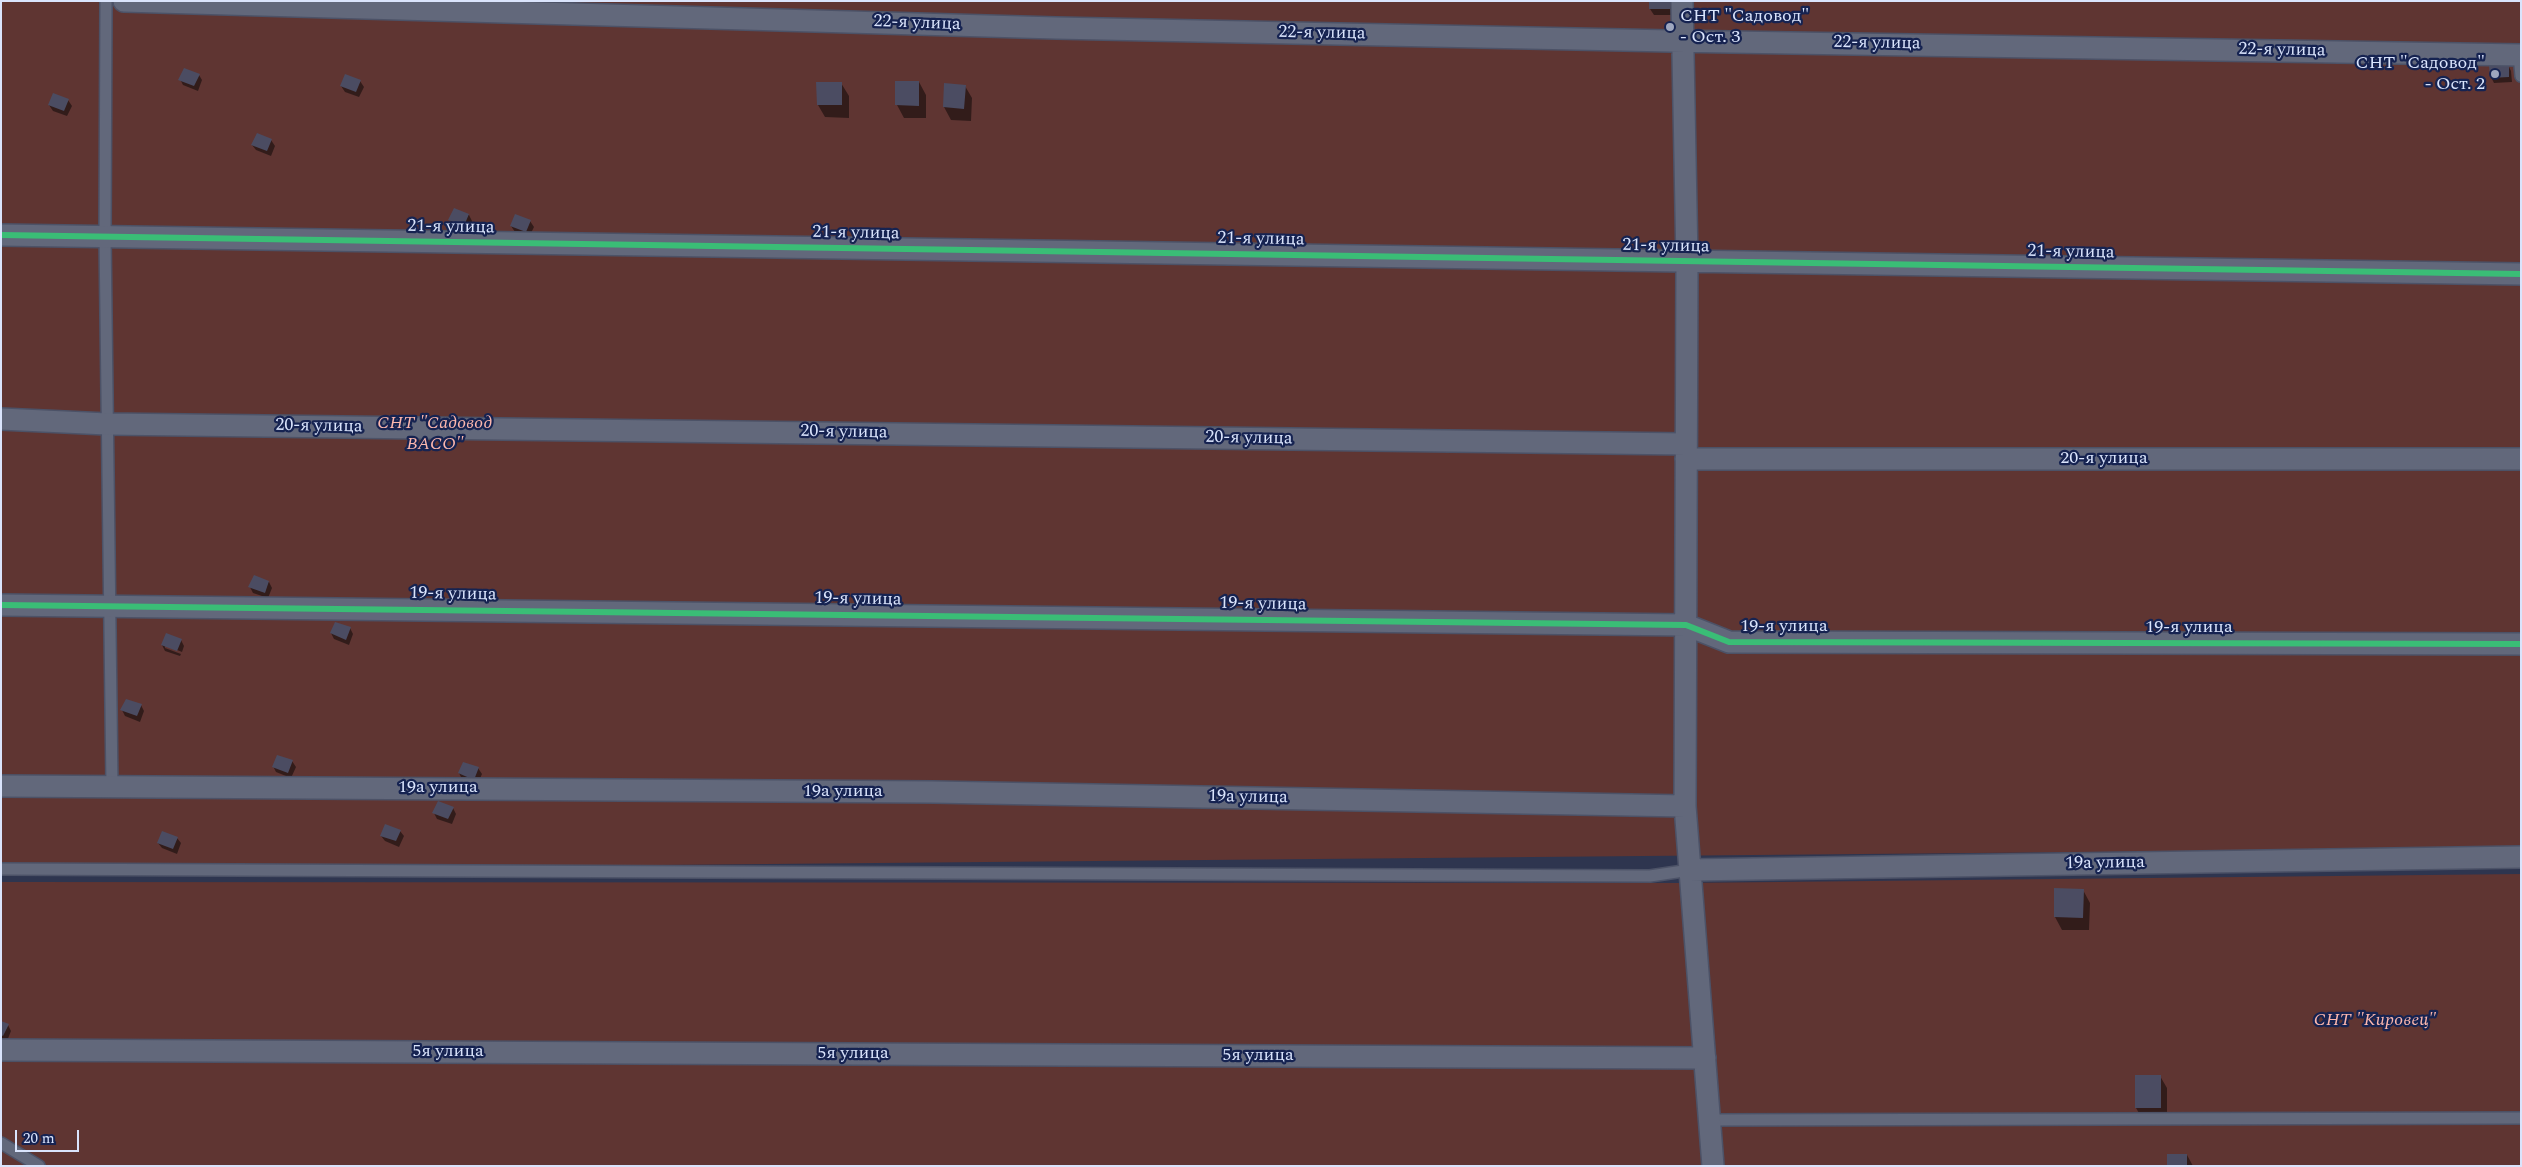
<!DOCTYPE html>
<meta charset="utf-8">
<style>
body{margin:0}
#map{position:relative;width:2522px;height:1167px;overflow:hidden;background:#2e354f;font-family:Spectral,serif}
canvas{display:block}
.frame{position:absolute;inset:0;border:2px solid #dae4fc;pointer-events:none}
.scale{position:absolute;left:15px;top:1130px;width:64px;height:22px;box-sizing:border-box;border:2px solid #dae4fc;border-top:0;padding-left:6px;font-size:15px;line-height:18px;white-space:nowrap;color:#dae4fc;-webkit-text-stroke:4px #162351;paint-order:stroke}
</style>
<div id="map">
<canvas width="2522" height="1167"></canvas>
<div class="frame"></div>
<div class="scale">20 m</div>
</div>
<script>
const g = document.querySelector('canvas').getContext('2d');
g.lineJoin = 'round';
function fill(path, color) {
  g.fillStyle = color;
  g.fill(path, 'evenodd');
}
function toPath(rows) {
  const path = new Path2D();
  for (const r of rows) {
    path.moveTo(r[0], r[1]);
    for (let i = 2; i < r.length; i += 2) path.lineTo(r[i], r[i + 1]);
  }
  return path;
}
function strokePath(path, color, width, dash) {
  g.strokeStyle = color;
  g.lineWidth = width;
  g.lineCap = dash ? 'butt' : 'round';
  g.setLineDash(dash || []);
  g.stroke(path);
}
function write(font, color, halo, rows, align = 'center') {
  g.font = font + ' Spectral,serif';
  g.lineWidth = 4.5;
  g.setLineDash([]);
  g.textBaseline = 'middle';
  g.strokeStyle = halo;
  g.fillStyle = color;
  for (const [text, x, y, turn = 0] of rows) {
    g.save();
    g.translate(x, y);
    g.rotate((+turn || 0) * Math.PI / 180);
    g.textAlign = isNaN(turn) ? turn : align;
    if (halo) g.strokeText(text, 0, 0);
    g.fillText(text, 0, 0);
    g.restore();
  }
}
const green = toPath([
 [1,1,2521,1,2521,848,1,871],
 [2521,874,2521,1166,1,1166,1,882,1684,883]
]);
const shadow = toPath([
 [1650,1,1671,1,1673,15,1654,15,1650,9],
 [2508,65,2511,71,2512,82,2494,83,2491,77],
 [199,75,202,80,198,91,183,85,180,79],
 [360,81,364,87,359,97,345,92,341,86],
 [919,82,926,95,926,118,904,118,897,105],
 [841,83,849,96,849,118,825,117,818,105],
 [965,86,972,98,971,121,951,120,944,107],
 [68,100,72,106,67,116,53,111,49,105],
 [271,140,275,146,271,156,256,150,252,145],
 [454,210,469,215,472,221,468,231,453,226,450,220],
 [530,221,534,227,529,237,515,232,511,226],
 [269,582,272,588,268,598,253,593,250,587],
 [350,628,353,634,349,645,334,639,331,633],
 [181,640,184,646,182,652,165,645,165,648,181,654,180,656,165,651,162,645],
 [141,705,144,711,140,722,125,716,122,710],
 [292,761,296,767,291,778,276,772,273,766],
 [464,763,478,768,482,774,477,785,462,779,459,773],
 [453,808,456,814,452,824,437,819,434,813],
 [400,831,404,836,399,847,385,841,381,836],
 [177,838,181,843,177,854,162,848,158,843],
 [2083,890,2090,903,2089,930,2062,930,2055,917],
 [1,1023,8,1025,11,1031,7,1041,1,1039],
 [2160,1076,2167,1088,2167,1121,2143,1120,2136,1108],
 [2187,1155,2193,1166,2168,1166]
]);
const building = toPath([
 [1649,1,1670,1,1670,9,1649,9],
 [2509,64,2509,77,2490,78,2489,65],
 [184,68,200,74,194,86,178,80],
 [345,74,361,80,356,92,340,86],
 [895,81,919,81,919,106,895,105],
 [816,82,842,82,842,105,817,105],
 [944,83,966,85,964,109,943,107],
 [53,93,69,99,64,111,48,105],
 [257,133,272,139,267,151,251,145],
 [454,208,469,214,464,226,448,220],
 [515,214,531,220,526,232,510,226],
 [254,575,269,581,265,593,248,587],
 [335,622,351,627,346,640,330,633],
 [166,633,182,639,177,651,161,645],
 [126,699,142,704,137,716,120,710],
 [277,755,293,760,288,773,272,767],
 [463,762,479,767,474,780,458,773],
 [438,801,454,807,448,819,432,813],
 [385,824,401,830,396,841,380,836],
 [162,831,178,837,173,849,157,843],
 [2054,888,2084,889,2083,918,2054,917],
 [1,1021,9,1024,3,1036,1,1035],
 [2135,1075,2161,1075,2161,1108,2135,1108],
 [2167,1154,2187,1154,2187,1166,2167,1166]
]);
const lane = toPath([
 [106,1,105,237,112,786],
 [2519,55,2521,76],
 [1,869,1650,876,1690,870],
 [1709,1120,2521,1118],
 [1,1143,39,1166]
]);
const street = toPath([
 [124,1,1056,28,1670,41,2521,55],
 [1682,1,1687,262,1685,806,1713,1166],
 [1,235,2521,274],
 [1,419,107,424,1686,444],
 [1686,459,2521,459],
 [1,605,1686,625,1729,642,2521,644],
 [1,786,933,792,1685,806],
 [1690,870,2521,857],
 [1,1050,1705,1058]
]);
const cycleway = toPath([
 [1,235,2521,274],
 [1,605,1686,625,1729,642,2521,644]
]);
const markers = [
 [1670,27,5,"#9ea7bf"],
 [2495,74,5,"#9ea7bf"]
];
const poiNames = [
 ["СНТ \"Садовод\"",1680,17],
 ["- Ост. 3",1680,38],
 ["СНТ \"Садовод\"",2485,64,"right"],
 ["- Ост. 2",2485,85,"right"]
];
const streetNames = [
 ["22-я улица",917,24,2],
 ["22-я улица",1322,34,1],
 ["22-я улица",1877,44,1],
 ["22-я улица",2282,51,1],
 ["21-я улица",451,228,1],
 ["21-я улица",856,234,1],
 ["21-я улица",1261,240,1],
 ["21-я улица",1666,247,1],
 ["21-я улица",2071,253,1],
 ["20-я улица",319,427,1],
 ["20-я улица",844,433,1],
 ["20-я улица",1249,439,1],
 ["20-я улица",2104,459],
 ["19-я улица",453,595,1],
 ["19-я улица",858,600,1],
 ["19-я улица",1263,605,1],
 ["19-я улица",1784,627],
 ["19-я улица",2189,628],
 ["19а улица",438,788],
 ["19а улица",843,792],
 ["19а улица",1248,798,1],
 ["19а улица",2105,864,-1],
 ["5я улица",448,1052],
 ["5я улица",853,1054],
 ["5я улица",1258,1056]
];
const parkNames = [
 ["СНТ \"Садовод",435,424],
 ["ВАСО\"",435,445],
 ["СНТ \"Кировец\"",2375,1021]
];
fill(green, '#5f3532');
fill(shadow, '#0007');
fill(building, '#4b4c62');
strokePath(lane, '#4c5267', 14);
strokePath(street, '#4c5267', 24);
strokePath(lane, '#62687b', 11);
strokePath(street, '#62687b', 21);
strokePath(cycleway, '#3abd76', 6);
for (const [x, y, r, color] of markers) {
  const dot = new Path2D();
  dot.arc(x, y, r, 0, 2 * Math.PI);
  g.fillStyle = color;
  g.fill(dot);
  strokePath(dot, '#162351', 2);
}
write('18px', '#dae4fc', '#162351', poiNames, 'left');
write('18px', '#dae4fc', '#162351', streetNames);
write('italic 18px', '#fcb7ad', '#162351', parkNames);
</script>
